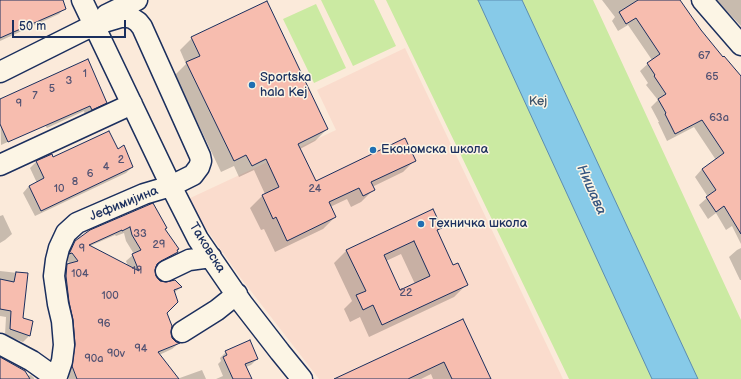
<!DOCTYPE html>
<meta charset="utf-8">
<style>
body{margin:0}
#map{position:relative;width:741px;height:379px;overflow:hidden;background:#fbeada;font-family:"Balsamiq Sans",sans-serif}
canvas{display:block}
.scale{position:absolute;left:12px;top:20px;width:114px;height:18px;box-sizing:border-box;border:2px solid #1b2f5e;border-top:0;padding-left:5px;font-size:12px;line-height:14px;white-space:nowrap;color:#1b2f5e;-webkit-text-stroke:3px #fcf5e5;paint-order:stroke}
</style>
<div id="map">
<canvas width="741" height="379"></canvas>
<div class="scale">50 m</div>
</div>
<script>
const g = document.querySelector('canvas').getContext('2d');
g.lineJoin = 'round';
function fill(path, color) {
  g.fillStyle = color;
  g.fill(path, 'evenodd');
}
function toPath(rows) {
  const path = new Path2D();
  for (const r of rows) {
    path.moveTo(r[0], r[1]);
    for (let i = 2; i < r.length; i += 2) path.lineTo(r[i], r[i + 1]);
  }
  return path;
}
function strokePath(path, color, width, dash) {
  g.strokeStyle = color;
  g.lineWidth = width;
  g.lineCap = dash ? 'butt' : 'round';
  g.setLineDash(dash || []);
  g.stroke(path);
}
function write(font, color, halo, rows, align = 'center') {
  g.font = font + ' "Balsamiq Sans",sans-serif';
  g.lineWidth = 3;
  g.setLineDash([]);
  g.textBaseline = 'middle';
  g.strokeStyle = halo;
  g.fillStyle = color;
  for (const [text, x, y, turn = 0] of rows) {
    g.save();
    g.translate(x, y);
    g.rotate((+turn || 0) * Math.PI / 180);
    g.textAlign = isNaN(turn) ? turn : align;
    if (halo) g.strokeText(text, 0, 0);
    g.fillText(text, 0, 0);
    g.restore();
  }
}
const built = toPath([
 [405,48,563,379,319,379,240,277,186,200,336,130,317,90]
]);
const green = toPath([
 [321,0,374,0,396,46,353,66],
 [386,0,593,0,741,320,741,379,569,379],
 [316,4,346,68,314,83,283,19]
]);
const water = toPath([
 [478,0,522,0,698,379,652,379,478,0]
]);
const shadow = toPath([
 [0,0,62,0,65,8,59,14,0,41],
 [602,0,679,0,700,31,741,79,741,244,732,226,726,230,716,213,708,219,699,205,708,197,695,177,702,169,716,160,694,127,667,141,658,122,659,122,651,107,658,100,646,85,648,83,640,71,652,60,628,25,618,31,612,21,615,17],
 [716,0,741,0,741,26],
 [192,38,327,129,315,141,300,149,316,182,415,160,403,172,372,187,373,190,361,202,351,207,347,199,330,207,335,217,323,229,275,252,264,229,261,230,250,208,262,196,265,194,254,170,239,177,234,166,221,172,175,75,186,64,180,50],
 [0,100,106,103,100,109,85,115,84,111,47,128,45,125,1,145],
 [117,150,132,167,126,173,35,216,23,193,29,186,37,183,30,168,36,162,51,155,53,158],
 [152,205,177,252,171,258,155,266,155,276,159,281,181,287,174,293,166,313,171,338,178,344,172,349,159,355,177,379,202,370,206,379,69,379,67,373,61,271,68,265,70,264,65,258,69,248,76,242],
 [124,233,126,241,134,254,126,261,128,267,90,246,115,235,116,236],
 [3,215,12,234,5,240,0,243,0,216],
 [440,228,437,232,453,266,467,284,454,297,369,337,360,317,350,322,344,309,352,301,334,263,347,250],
 [401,254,415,284,400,291,386,261],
 [741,248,741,280,740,280,729,257,737,250],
 [0,271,27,274,22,319,32,322,29,336,23,342,5,335,6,317,0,316],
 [462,321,490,379,433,379,431,374,421,379,344,379],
 [226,352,257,359,251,365,246,367,250,379,216,379,223,376,218,364,221,361,220,358],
 [0,358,27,376,31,375,34,378,34,379,0,379]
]);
const building = toPath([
 [0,0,63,0,66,9,0,38,0,0],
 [638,0,680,0,701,30,723,57,724,56,741,76,741,234,724,206,716,212,706,197,716,190,702,169,724,153,702,120,675,134,665,114,666,113,658,99,666,94,654,76,655,75,647,63,660,54,636,18,626,24,619,12,638,0],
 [267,1,328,129,298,144,316,181,405,138,416,161,371,182,375,190,363,196,359,188,329,202,336,217,287,241,276,217,273,219,262,195,279,187,266,159,252,166,246,155,234,161,186,62,200,56,191,37,267,1],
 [88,59,107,103,92,110,90,106,8,142,0,124,0,99,88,59],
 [109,131,118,149,124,145,133,167,41,211,29,186,44,178,36,161,52,154,53,157,109,131],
 [153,203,167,228,165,229,179,249,177,250,178,252,161,261,157,264,155,270,156,276,160,281,166,282,175,280,182,287,174,290,178,302,167,313,172,326,171,332,172,338,176,342,180,343,158,352,179,379,77,379,72,366,75,344,73,320,69,302,66,276,67,264,78,261,72,253,69,254,70,252,75,241,90,230,153,203],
 [130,227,132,235,141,250,132,254,139,271,89,245,122,230,122,231,130,227],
 [433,209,442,228,437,230,453,265,458,263,468,285,382,325,373,305,363,310,356,295,366,291,346,250,433,209],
 [414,241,430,276,400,290,384,255,414,241],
 [16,272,28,273,23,318,33,321,30,336,10,329,11,311,0,309,0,279,14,282,16,272],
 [463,319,491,379,452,379,444,362,408,379,334,379,463,319],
 [250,340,258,359,245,364,252,379,233,379,223,357,227,355,225,351,250,340],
 [0,357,25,371,30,379,0,379,0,357]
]);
const minor = toPath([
 [82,0,171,186,198,239,242,303,280,352,302,379],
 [702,0,741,45],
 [106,15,137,0],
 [0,72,94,25,121,17,127,17,132,18,138,22,142,27,200,156,201,161,199,167,193,175,171,186,144,194,77,223,66,233,59,248,56,260,54,276,58,304,62,321,64,345,62,361,56,379],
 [0,165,132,104],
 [166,271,189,260,211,257],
 [182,332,217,310,237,294],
 [0,344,32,361,46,371,53,379]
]);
const markers = [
 [252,85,4,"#1f6fb2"],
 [373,150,4,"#1f6fb2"],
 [421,224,4,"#1f6fb2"]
];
const numberNames = [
 ["67",704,56],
 ["1",85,74],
 ["65",712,77],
 ["3",69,81],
 ["5",52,89],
 ["7",35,96],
 ["9",19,104],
 ["63a",719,118],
 ["2",121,160],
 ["4",106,167],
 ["6",90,174],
 ["8",75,182],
 ["10",59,189],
 ["24",315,189],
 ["33",140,234],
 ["29",159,245],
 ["9",82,249],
 ["19",137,271],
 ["104",80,274],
 ["22",406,293],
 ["100",110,296],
 ["96",104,324],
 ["94",141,349],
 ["90v",116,354],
 ["90a",94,359]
];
const poiNames = [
 ["Sportska",260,78],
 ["hala Kej",260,93],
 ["Економска школа",381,150],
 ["Техничка школа",429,224]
];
const parkNames = [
 ["Кеј",538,102]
];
const streetNames = [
 ["Јефимијина",124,204,-22],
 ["Таковска",207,248,58]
];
const waterNames = [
 ["Нишава",591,190,66]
];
fill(built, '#fadccd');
fill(green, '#cbeaa2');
fill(water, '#87cae8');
strokePath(water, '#5c8cb1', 1);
fill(shadow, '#0003');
fill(building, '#f7bdaf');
strokePath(building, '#1b2f5e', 1);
strokePath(minor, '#1b2f5e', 23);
strokePath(minor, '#fcf5e5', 20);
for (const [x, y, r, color] of markers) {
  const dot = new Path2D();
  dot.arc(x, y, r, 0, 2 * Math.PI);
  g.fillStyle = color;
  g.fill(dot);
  strokePath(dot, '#fcf5e5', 1.5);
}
write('11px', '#525272', null, numberNames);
write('13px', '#1b2f5e', '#fcf5e5', poiNames, 'left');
write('13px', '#3e546c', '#fcf5e5', parkNames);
write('13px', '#1b2f5e', '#fcf5e5', streetNames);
write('italic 14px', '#365680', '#fcf5e5', waterNames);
</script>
